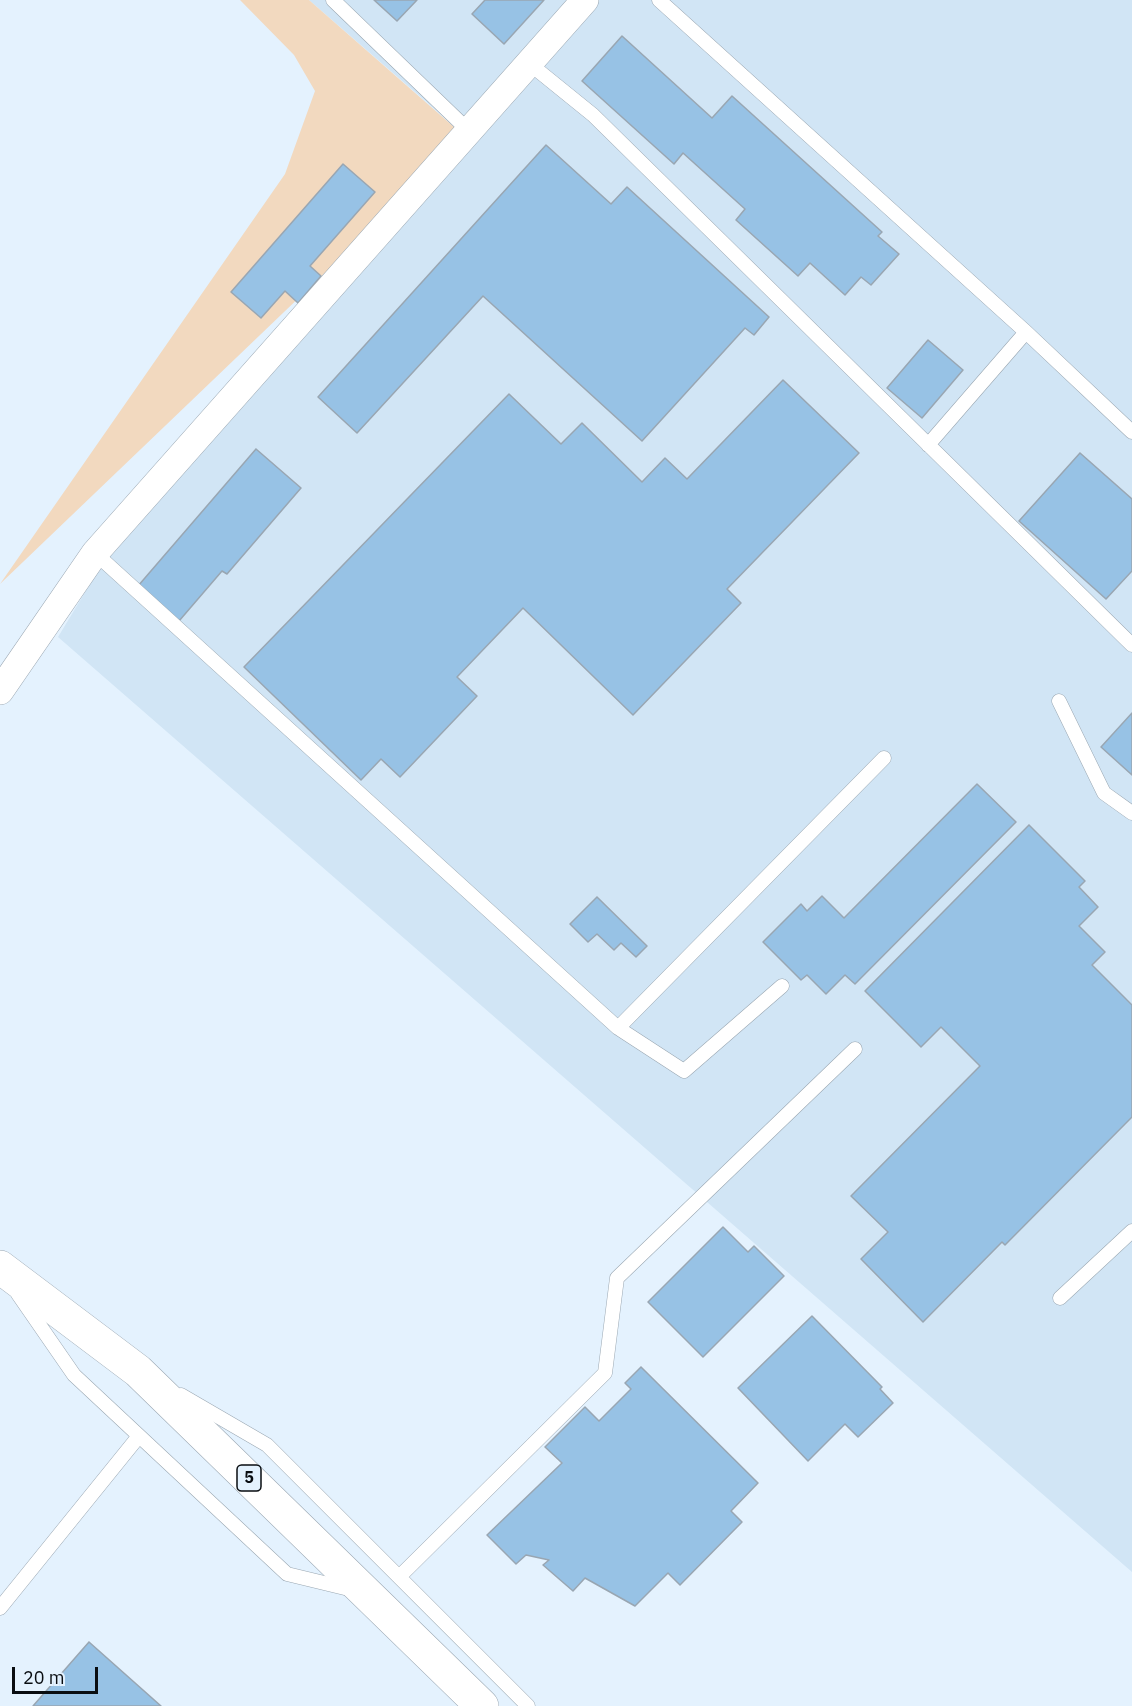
<!DOCTYPE html>
<style>
body{margin:0}
#map{position:relative;width:1132px;height:1706px;overflow:hidden;background:#e4f2fe;font-family:"IBM Plex Sans",sans-serif}
canvas{display:block}
.scale{position:absolute;left:12px;top:1667px;width:86px;height:27px;box-sizing:border-box;border:3px solid #090d11;border-top:0;padding-left:8px;font-size:18px;line-height:21px;white-space:nowrap;color:#090d11;-webkit-text-stroke:4px #e4f2fe;paint-order:stroke}
</style>
<div id="map">
<canvas width="1132" height="1706"></canvas>
<div class="scale">20 m</div>
</div>
<script>
const g = document.querySelector('canvas').getContext('2d');
g.lineJoin = 'round';
function fill(path, color) {
  g.fillStyle = color;
  g.fill(path, 'evenodd');
}
function toPath(rows) {
  const path = new Path2D();
  for (const r of rows) {
    path.moveTo(r[0], r[1]);
    for (let i = 2; i < r.length; i += 2) path.lineTo(r[i], r[i + 1]);
  }
  return path;
}
function strokePath(path, color, width, dash) {
  g.strokeStyle = color;
  g.lineWidth = width;
  g.lineCap = dash ? 'butt' : 'round';
  g.setLineDash(dash || []);
  g.stroke(path);
}
function write(font, color, halo, rows, align = 'center') {
  g.font = font + ' "IBM Plex Sans",sans-serif';
  g.lineWidth = 4.5;
  g.setLineDash([]);
  g.textBaseline = 'middle';
  g.strokeStyle = halo;
  g.fillStyle = color;
  for (const [text, x, y, turn = 0] of rows) {
    g.save();
    g.translate(x, y);
    g.rotate((+turn || 0) * Math.PI / 180);
    g.textAlign = isNaN(turn) ? turn : align;
    if (halo) g.strokeText(text, 0, 0);
    g.fillText(text, 0, 0);
    g.restore();
  }
}
const built = toPath([
 [309,0,1132,0,1132,1572,58,637,101,566,462,133]
]);
const green = toPath([
 [240,0,309,0,462,134,425,177,0,584,285,174,315,91,294,55]
]);
const building = toPath([
 [374,0,417,0,397,21,374,0],
 [485,0,544,0,504,44,472,14,485,0],
 [622,36,712,118,732,96,882,232,878,236,899,254,871,285,861,277,845,295,810,263,798,276,736,220,745,209,683,153,674,164,582,81,622,36],
 [546,145,611,204,627,187,769,317,754,335,745,328,642,441,483,296,357,433,318,397,546,145],
 [343,164,375,192,310,266,321,276,298,303,285,291,261,318,231,292,343,164],
 [928,340,963,370,922,418,887,388,928,340],
 [783,380,859,453,727,589,741,603,633,715,523,608,457,677,477,696,400,777,381,759,361,780,244,667,509,394,561,444,582,423,642,482,665,458,687,479,783,380],
 [256,449,301,488,227,574,222,571,179,621,138,586,256,449],
 [1080,453,1132,499,1132,571,1106,599,1019,521,1080,453],
 [1132,713,1132,775,1101,747,1132,713],
 [977,784,1016,822,855,984,845,975,826,994,807,975,801,980,763,942,801,904,807,911,822,896,844,918,977,784],
 [1029,825,1085,881,1079,887,1098,907,1079,926,1105,952,1092,965,1132,1005,1132,1117,1005,1245,1002,1242,923,1322,861,1259,888,1232,851,1196,980,1066,941,1027,921,1047,865,991,1029,825],
 [597,897,647,946,636,957,621,943,614,950,597,934,588,942,570,924,597,897],
 [723,1227,748,1252,754,1246,784,1276,703,1357,648,1302,723,1227],
 [812,1316,882,1387,880,1389,893,1403,858,1437,845,1424,808,1461,738,1388,812,1316],
 [641,1367,758,1483,731,1511,742,1522,680,1585,668,1573,635,1606,585,1578,573,1591,543,1565,549,1560,526,1555,516,1564,487,1535,562,1463,545,1447,585,1407,599,1421,631,1389,625,1383,641,1367],
 [89,1642,161,1706,33,1706,89,1642]
]);
const service = toPath([
 [333,0,470,132],
 [659,0,1026,332,1132,432],
 [530,64,593,115,1132,645],
 [928,445,1026,332],
 [95,553,618,1028,684,1071,782,986],
 [1059,701,1104,793,1132,813],
 [618,1028,884,758],
 [18,1294,74,1375,287,1574,353,1590],
 [1060,1298,1132,1231],
 [181,1395,267,1445,528,1706],
 [400,1576,605,1373,617,1278,855,1049],
 [0,1608,139,1436]
]);
const minor = toPath([
 [0,691,95,553,585,0]
]);
const primary = toPath([
 [0,1267,138,1371,482,1706]
]);
const shields = [
 [249,1478,24]
];
const shieldNames = [
 ["5",249,1478]
];
fill(built, '#d1e5f5');
fill(green, '#f2d9bf');
fill(building, '#97c2e5');
strokePath(building, '#99a6b2', 1.5);
strokePath(service, '#9aa7b2', 15);
strokePath(minor, '#9aa7b2', 28);
strokePath(primary, '#9aa7b2', 34);
strokePath(service, '#fff', 14);
strokePath(minor, '#fff', 27);
strokePath(primary, '#fff', 33);
for (const [x, y, w] of shields) {
  const box = new Path2D();
  box.roundRect(x - w / 2, y - 13, w, 26, 4.5);
  g.fillStyle = '#e4f2fe';
  g.fill(box);
  strokePath(box, '#090d11', 1.5);
}
write('bold 16px', '#090d11', null, shieldNames);
</script>
